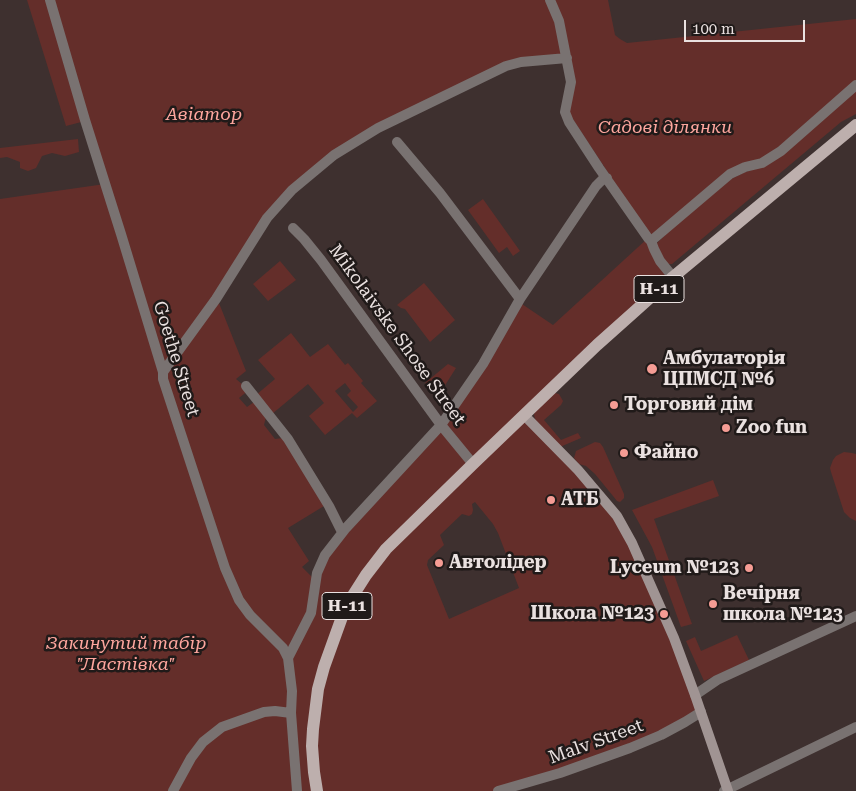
<!DOCTYPE html>
<meta charset="utf-8">
<style>
body{margin:0}
#map{position:relative;width:856px;height:791px;overflow:hidden;background:#3e302f;font-family:"Roboto Serif",serif}
canvas{display:block}
.scale{position:absolute;left:684px;top:20px;width:121px;height:22px;box-sizing:border-box;border:2px solid #eae1e0;border-top:0;padding-left:6px;font-size:15px;line-height:18px;white-space:nowrap;color:#eae1e0;-webkit-text-stroke:4px #201a19;paint-order:stroke}
</style>
<div id="map">
<canvas width="856" height="791"></canvas>
<div class="scale">100 m</div>
</div>
<script>
const g = document.querySelector('canvas').getContext('2d');
g.lineJoin = 'round';
function fill(path, color) {
  g.fillStyle = color;
  g.fill(path, 'evenodd');
}
function toPath(rows) {
  const path = new Path2D();
  for (const r of rows) {
    path.moveTo(r[0], r[1]);
    for (let i = 2; i < r.length; i += 2) path.lineTo(r[i], r[i + 1]);
  }
  return path;
}
function strokePath(path, color, width, dash) {
  g.strokeStyle = color;
  g.lineWidth = width;
  g.lineCap = dash ? 'butt' : 'round';
  g.setLineDash(dash || []);
  g.stroke(path);
}
function write(font, color, halo, rows, align = 'center') {
  g.font = font + ' "Roboto Serif",serif';
  g.lineWidth = 5;
  g.setLineDash([]);
  g.textBaseline = 'middle';
  g.strokeStyle = halo;
  g.fillStyle = color;
  for (const [text, x, y, turn = 0] of rows) {
    g.save();
    g.translate(x, y);
    g.rotate((+turn || 0) * Math.PI / 180);
    g.textAlign = isNaN(turn) ? turn : align;
    if (halo) g.strokeText(text, 0, 0);
    g.fillText(text, 0, 0);
    g.restore();
  }
}
const green = toPath([
 [27,0,608,0,615,35,620,39,627,43,856,19,856,82,780,147,761,159,743,164,653,235,648,233,568,112,567,58,521,62,384,125,292,190,217,298,246,371,236,379,249,390,239,398,247,407,254,402,266,417,264,425,275,439,283,438,324,506,288,528,309,561,302,567,316,581,321,564,441,425,519,302,553,325,648,238,673,277,524,415,617,516,701,712,675,728,498,791,0,791,0,199,105,184,85,121,66,126],
 [475,502,493,524,498,533,519,588,449,619,427,565,428,560,444,545,440,535,462,514,469,516,472,514,473,510,472,504],
 [856,88,856,114,841,122,672,264,667,264,657,249,657,243,670,230,731,179,745,172,762,167],
 [78,139,79,152,65,156,52,153,42,156,36,168,28,171,20,168,20,162,7,157,0,158,0,148],
 [483,199,520,251,513,256,507,247,499,253,468,210],
 [280,261,296,280,268,301,253,284],
 [424,283,455,320,430,342,405,309,401,308,397,305],
 [291,333,310,357,328,344,345,365,348,363,363,381,361,383,377,401,357,418,352,413,325,435,309,416,324,403,308,384,272,414,256,395,275,379,258,360],
 [345,383,351,391,347,395,358,407,353,412,335,391],
 [448,364,456,368,437,398,425,383],
 [555,393,559,394,563,401,561,405,544,420,561,440,578,433,581,438,560,447,536,422,534,415,535,411],
 [595,442,600,443,603,447,624,494,624,498,620,502,617,501,613,496,595,474,586,466,579,464,574,458,576,451],
 [844,452,852,453,856,454,856,521,850,518,844,512,831,472,830,468,833,460,836,456],
 [713,480,719,496,654,519,692,624,681,627,652,547,632,510],
 [737,635,749,660,704,681,686,641,695,637,701,651]
]);
const street = toPath([
 [50,0,85,120,121,234,163,372,163,379,225,568,239,600,250,615,283,648,288,658,292,691,291,713,297,791],
 [550,0,559,21,571,82,565,112,569,122,599,168,648,238,651,241,654,249,660,261,673,277],
 [397,142,440,193,520,299],
 [293,228,304,239,321,260,441,425,473,464],
 [651,241,730,174,745,167,762,163,781,151,856,85],
 [163,372,216,299,267,218,292,190,334,155,378,128,506,66,521,62,567,58],
 [246,386,288,439,329,506,342,532],
 [288,658,311,613,317,573,325,555,346,528,441,425,483,364,520,299,596,186,602,180,607,178],
 [695,695,717,680,856,616],
 [173,791,191,758,203,742,222,727,264,712,275,711,291,713],
 [498,791,560,773,630,748,661,735,685,722,701,712],
 [724,791,856,727]
]);
const secondary = toPath([
 [524,415,578,470,617,516,632,543,674,638,695,695,728,791]
]);
const primary = toPath([
 [317,791,314,772,312,746,313,729,318,689,324,667,342,617,352,597,366,575,386,549,473,464,597,345,634,312,673,277,856,125]
]);
const markers = [
 [652,369,6,"#f59c94"],
 [614,405,5,"#f59c94"],
 [726,428,5,"#f59c94"],
 [624,453,5,"#f59c94"],
 [551,500,5,"#f59c94"],
 [439,563,5,"#f59c94"],
 [749,568,5,"#f59c94"],
 [713,604,5,"#f59c94"],
 [664,614,5,"#f59c94"]
];
const shields = [
 [659,289,50],
 [347,606,50]
];
const shieldNames = [
 ["Н-11",659,289],
 ["Н-11",347,606]
];
const parkNames = [
 ["Авіатор",204,115],
 ["Садові ділянки",665,128],
 ["Закинутий табір",126,644],
 ["\"Ластівка\"",126,665]
];
const streetNames = [
 ["Mikolaivske Shose Street",397,335,54],
 ["Goethe Street",176,359,73],
 ["Malv Street",596,742,-20]
];
const poiNames = [
 ["Амбулаторія",663,359],
 ["ЦПМСД №6",663,380],
 ["Торговий дім",624,405],
 ["Zoo fun",736,428],
 ["Файно",634,453],
 ["АТБ",561,500],
 ["Автолідер",449,563],
 ["Lyceum №123",739,568,"right"],
 ["Вечірня",723,594],
 ["школа №123",723,615],
 ["Школа №123",654,614,"right"]
];
fill(green, '#642e2a');
strokePath(street, '#797271', 10);
strokePath(secondary, '#a09493', 10);
strokePath(primary, '#bdafad', 12);
for (const [x, y, r, color] of markers) {
  const dot = new Path2D();
  dot.arc(x, y, r, 0, 2 * Math.PI);
  g.fillStyle = color;
  g.fill(dot);
  strokePath(dot, '#201a19', 2);
}
for (const [x, y, w] of shields) {
  const box = new Path2D();
  box.roundRect(x - w / 2, y - 13.5, w, 27, 4);
  g.fillStyle = '#201a19';
  g.fill(box);
  strokePath(box, '#eae1e0', 1);
}
write('bold 16px', '#eae1e0', null, shieldNames);
write('italic 18px', '#fea69e', '#201a19', parkNames);
write('18px', '#eae1e0', '#201a19', streetNames);
write('bold 18px', '#eae1e0', '#201a19', poiNames, 'left');
</script>
